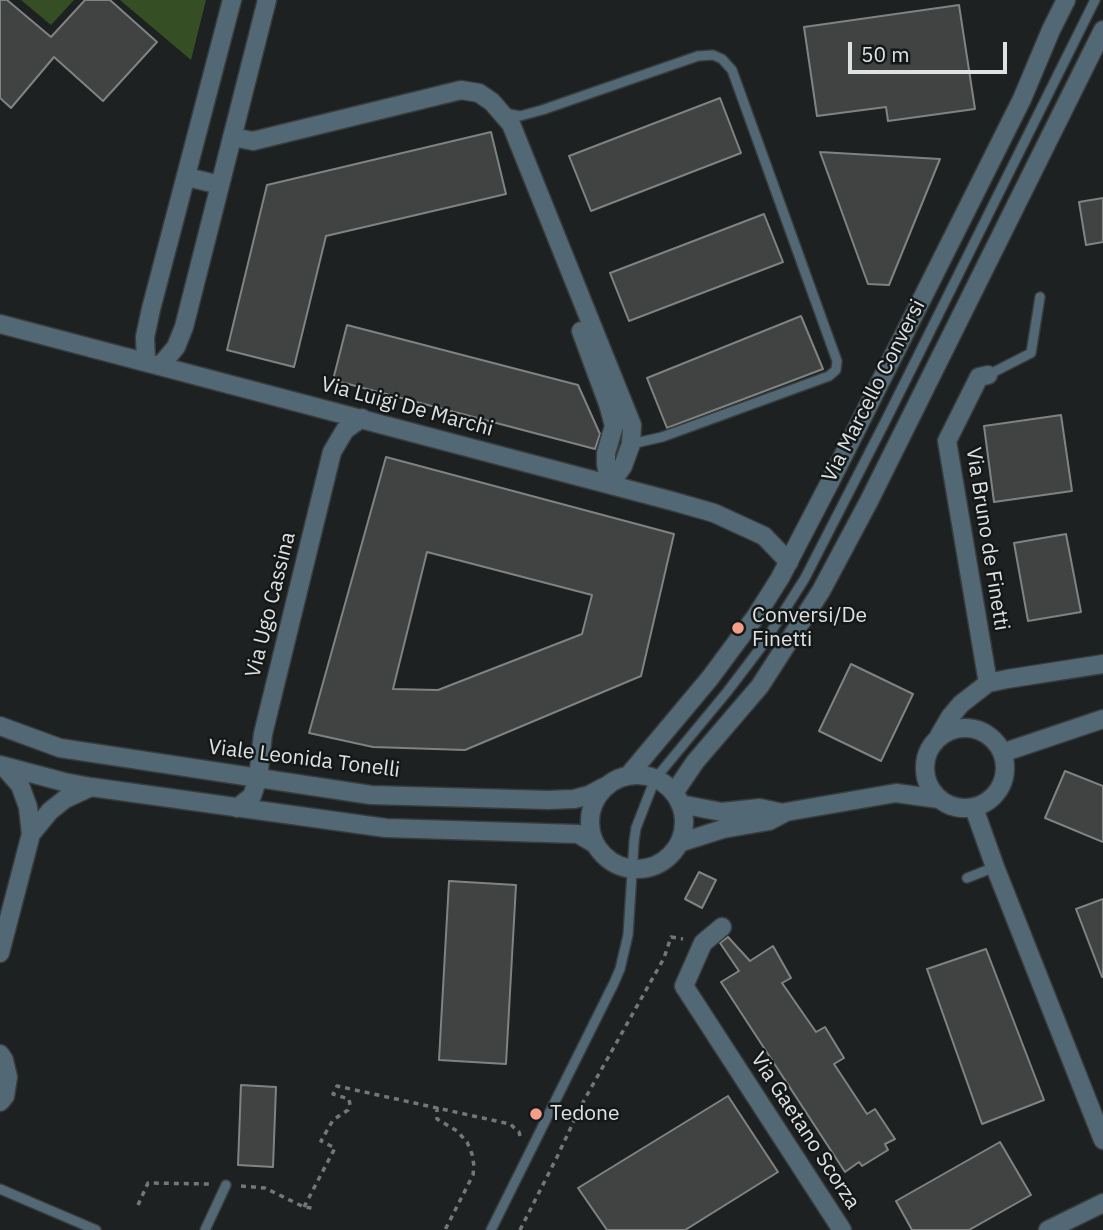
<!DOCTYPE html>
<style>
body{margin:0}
#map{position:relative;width:1103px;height:1230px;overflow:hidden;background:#1e2121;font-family:"IBM Plex Sans",sans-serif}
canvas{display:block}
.scale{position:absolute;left:848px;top:42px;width:159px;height:32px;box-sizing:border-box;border:4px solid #dfe2e2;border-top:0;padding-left:9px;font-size:21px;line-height:24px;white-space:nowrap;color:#dfe2e2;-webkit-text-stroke:5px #151818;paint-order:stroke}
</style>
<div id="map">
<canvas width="1103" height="1230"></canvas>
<div class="scale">50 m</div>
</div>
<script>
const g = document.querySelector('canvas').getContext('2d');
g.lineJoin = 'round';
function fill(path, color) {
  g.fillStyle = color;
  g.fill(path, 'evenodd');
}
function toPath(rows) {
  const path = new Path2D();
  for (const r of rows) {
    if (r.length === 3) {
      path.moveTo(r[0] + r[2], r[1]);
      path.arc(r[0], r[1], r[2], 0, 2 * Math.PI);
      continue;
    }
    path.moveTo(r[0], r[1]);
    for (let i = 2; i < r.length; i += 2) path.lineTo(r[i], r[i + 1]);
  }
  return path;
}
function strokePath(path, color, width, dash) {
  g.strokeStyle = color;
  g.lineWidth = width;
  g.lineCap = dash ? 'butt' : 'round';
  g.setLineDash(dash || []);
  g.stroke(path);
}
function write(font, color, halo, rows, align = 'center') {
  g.font = font + ' "IBM Plex Sans",sans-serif';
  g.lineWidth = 5;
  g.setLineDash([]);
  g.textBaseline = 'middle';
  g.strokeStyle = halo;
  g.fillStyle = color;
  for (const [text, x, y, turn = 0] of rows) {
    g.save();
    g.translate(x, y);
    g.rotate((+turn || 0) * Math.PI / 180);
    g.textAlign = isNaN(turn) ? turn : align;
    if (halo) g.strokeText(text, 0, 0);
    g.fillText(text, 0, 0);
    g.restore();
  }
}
const green = toPath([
 [21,0,74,0,51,25],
 [120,0,206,0,191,60]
]);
const building = toPath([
 [0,0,7,0,51,37,85,0,110,0,157,42,103,101,54,57,11,108,0,98,0,0],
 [959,5,975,109,888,121,886,107,817,116,804,27,959,5],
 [720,98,741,153,591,211,569,156,720,98],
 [491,132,506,194,326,236,294,367,227,350,267,185,491,132],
 [820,152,940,159,889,285,868,284,820,152],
 [1103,198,1103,242,1086,245,1079,202,1103,198],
 [764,214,783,262,629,321,610,273,764,214],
 [801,316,823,369,667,428,647,378,801,316],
 [347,325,578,385,600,434,595,449,333,380,347,325],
 [1061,415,1072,491,994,502,984,426,1061,415],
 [386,457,674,534,641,676,465,750,373,747,309,733,386,457],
 [427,552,592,595,582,634,438,690,393,689,427,552],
 [1066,534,1081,612,1028,621,1014,543,1066,534],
 [851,664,913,694,881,761,819,731,851,664],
 [1065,771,1103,786,1103,842,1045,818,1065,771],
 [699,872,716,880,702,908,685,899,699,872],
 [449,881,516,885,506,1064,439,1060,449,881],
 [1103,899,1103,977,1102,977,1076,909,1103,899],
 [728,937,750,961,773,946,791,978,782,983,816,1032,825,1027,844,1058,834,1064,867,1114,875,1109,895,1139,885,1144,888,1150,862,1166,859,1162,845,1172,721,982,739,971,720,943,728,937],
 [986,949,1044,1100,982,1124,927,969,986,949],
 [241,1085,276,1087,273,1167,238,1165,241,1085],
 [728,1096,778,1172,685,1230,607,1230,578,1188,728,1096],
 [1000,1142,1031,1195,969,1230,912,1230,896,1201,1000,1142]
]);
const path = toPath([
 [437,1107,437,1119,457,1131,467,1142,472,1154,474,1166,473,1175,445,1230],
 [241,1186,265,1188,304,1207,312,1208],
 [138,1205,148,1183,209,1184],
 [304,1207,335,1148,321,1141,333,1120,348,1110,350,1105,349,1099,333,1094,337,1086,510,1124,519,1132,520,1136],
 [520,1230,557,1157,582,1104,664,958,671,937,683,939]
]);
const lane = toPath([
 [504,113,520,116,542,110,698,56,713,55,722,59,732,70,837,361,836,370,829,376,662,437,631,444],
 [988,375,1031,353,1040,297],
 [967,878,995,867],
 [0,1189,96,1230],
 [205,1230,226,1185],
 [491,1230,614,983,620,969,628,935,634,842,636,828,655,779,727,692,762,646,805,578,887,418,1095,0]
]);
const street = toPath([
 [232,137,253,141,461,90,479,93,492,102,511,124,632,425,631,444,623,466,610,484],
 [187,177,220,185],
 [0,324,672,501,714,513,764,536,789,562],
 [581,331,608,404,614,426,606,453,606,464,610,484],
 [146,362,145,337,151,309,232,0],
 [160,366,176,347,184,327,267,0],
 [988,375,979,377,947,441,988,683],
 [0,726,60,748,371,795,548,800,574,799,589,795,604,787],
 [965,768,40],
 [939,736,950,717,961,704,988,683,1007,679,1103,664],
 [1002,753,1103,719],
 [0,765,64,782,91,787,386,828,578,834,595,844],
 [637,822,47],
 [628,776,710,678,756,616,780,578,830,482,963,217,1022,99,1051,30,1066,0],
 [674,793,695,762,760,686,821,591,869,501,1103,30],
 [680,804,722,812,760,808,783,813],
 [237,808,252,796,258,778,263,734,332,452,345,430,362,418],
 [974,808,995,867,1103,1140],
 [31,834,50,811,65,799,91,787],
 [679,843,723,829,769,821,786,812,896,793,939,799],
 [722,927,703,943,684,986,842,1230],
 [0,953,31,834,28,807,20,785,4,767],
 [0,1054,4,1060,8,1077,5,1096,0,1102],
 [1048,1230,1103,1203]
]);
const markers = [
 [738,628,7,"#f49e8a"],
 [536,1114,7,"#f49e8a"]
];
const streetNames = [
 ["Via Marcello Conversi",874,391,-63],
 ["Via Luigi De Marchi",407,407,15],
 ["Via Bruno de Finetti",987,539,81],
 ["Via Ugo Cassina",271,605,-76],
 ["Viale Leonida Tonelli",304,759,7],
 ["Via Gaetano Scorza",805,1131,57]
];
const poiNames = [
 ["Conversi/De",752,616],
 ["Finetti",752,640],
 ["Tedone",550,1114]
];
fill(green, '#354e24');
fill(building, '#404342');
strokePath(building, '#7f8381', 2);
strokePath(lane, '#393c3c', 12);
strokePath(street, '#393c3c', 21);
strokePath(path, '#747777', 3.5, [5, 5]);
strokePath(lane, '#526875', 9);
strokePath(street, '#526875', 18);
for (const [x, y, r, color] of markers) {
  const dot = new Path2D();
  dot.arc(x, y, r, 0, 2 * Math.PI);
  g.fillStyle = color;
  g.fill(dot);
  strokePath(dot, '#151818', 2.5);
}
write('21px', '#dfe2e2', '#151818', streetNames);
write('21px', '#dfe2e2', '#151818', poiNames, 'left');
</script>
